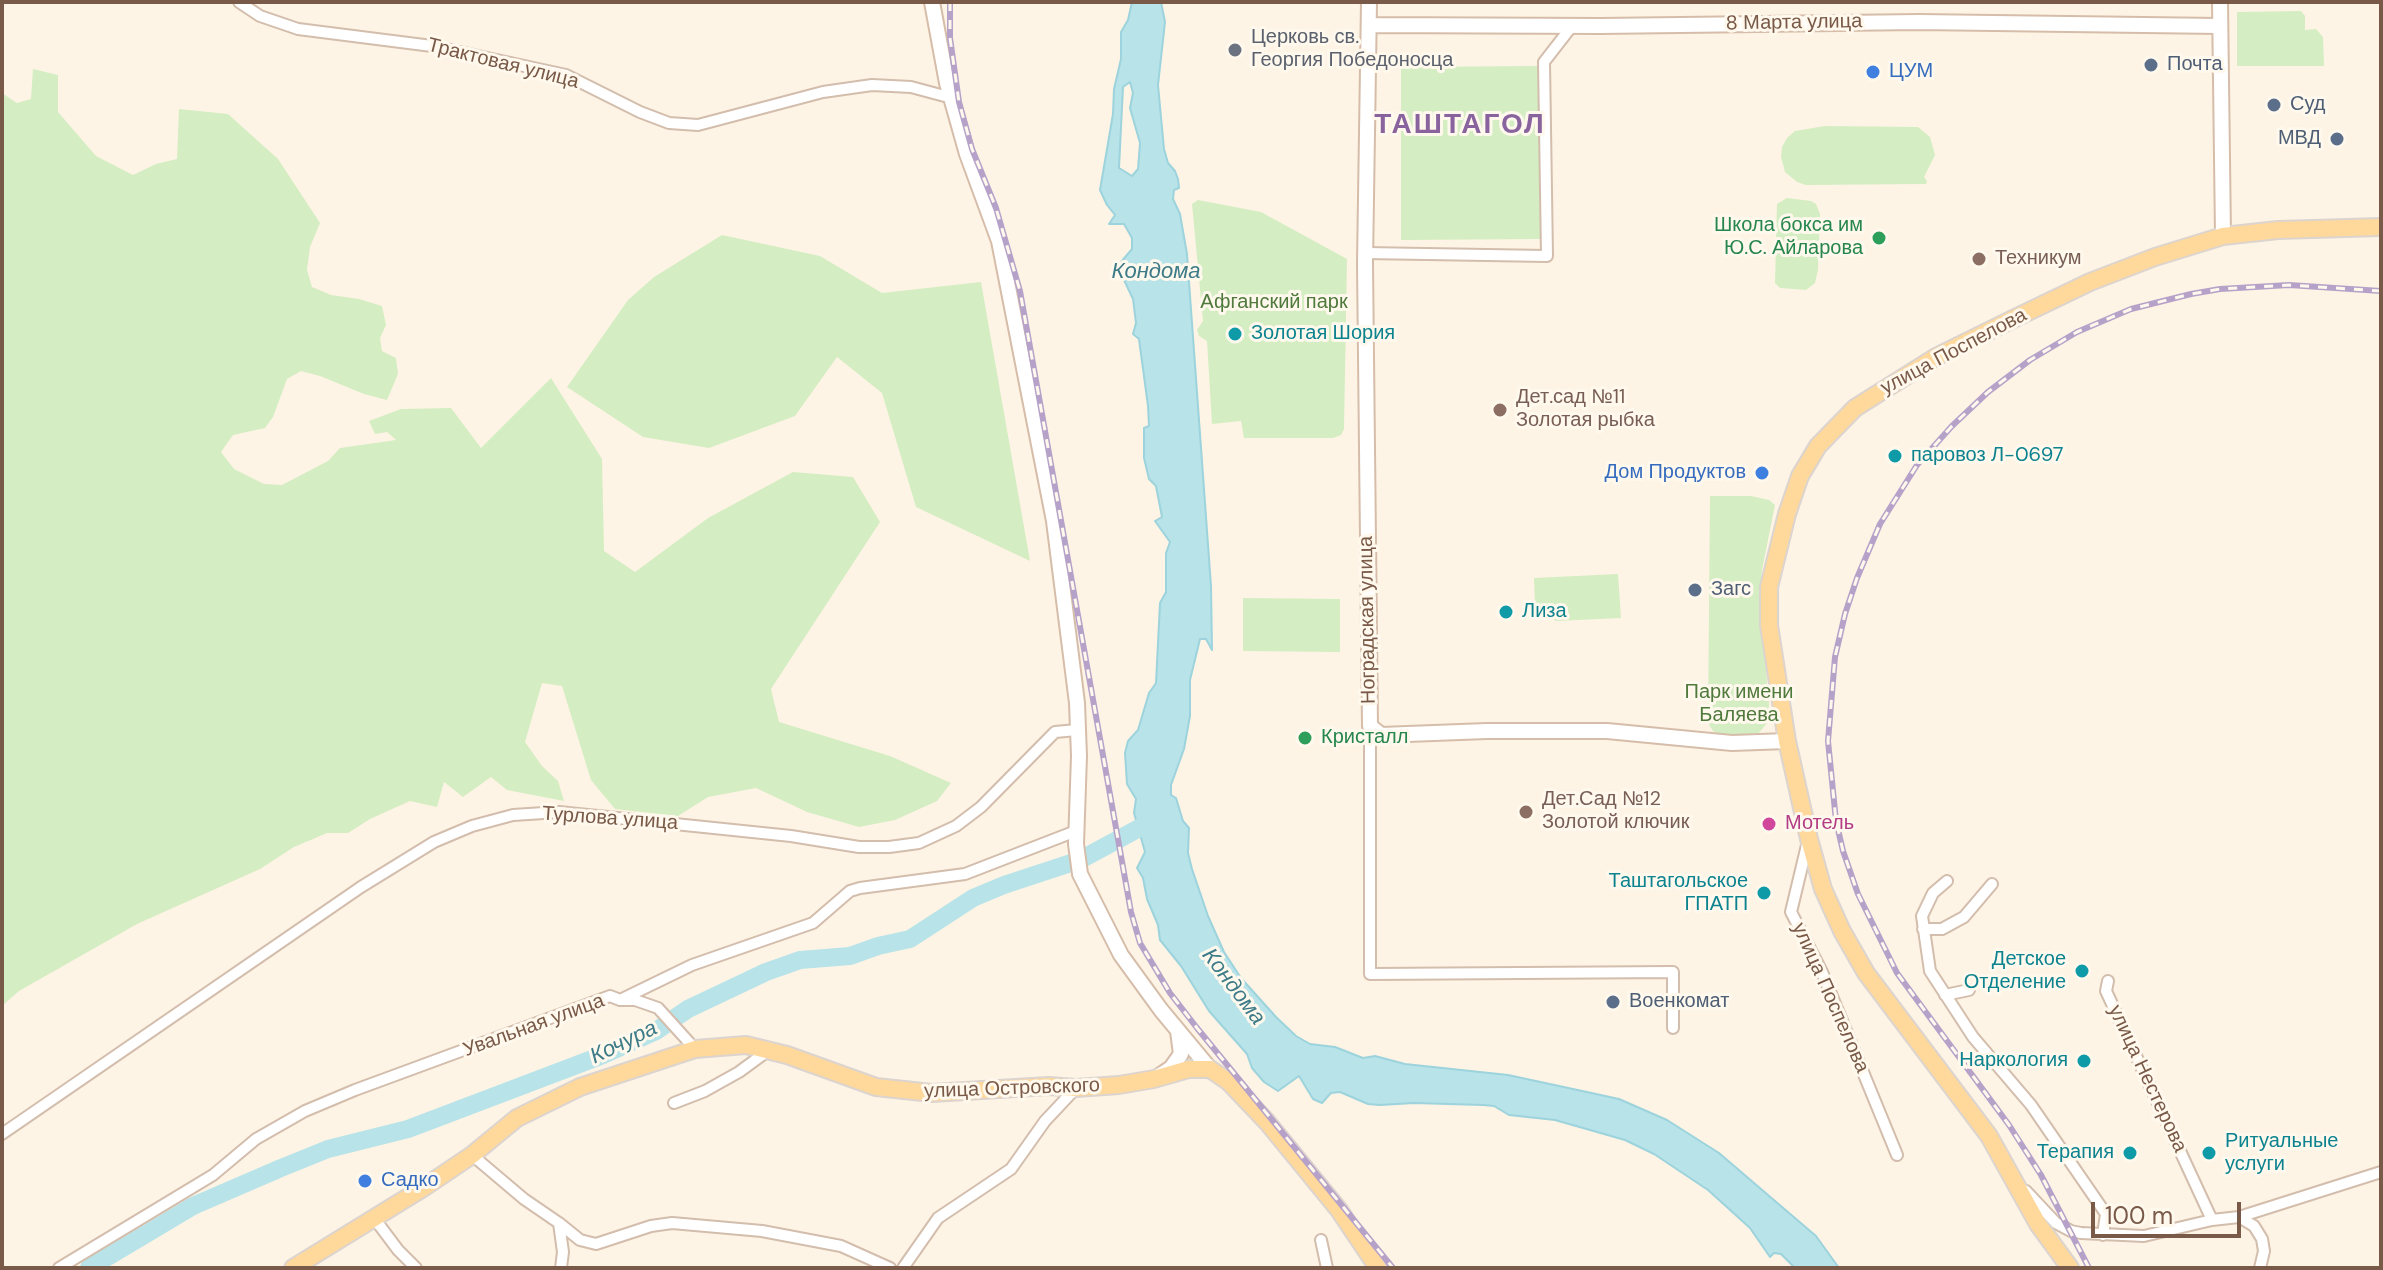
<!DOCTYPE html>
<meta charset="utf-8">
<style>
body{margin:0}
#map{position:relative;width:2383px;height:1270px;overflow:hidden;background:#fef4e5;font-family:"DM Sans",sans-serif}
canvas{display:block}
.frame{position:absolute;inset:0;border:4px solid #795947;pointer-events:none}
.scale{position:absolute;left:2091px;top:1202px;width:150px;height:36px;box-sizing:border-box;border:4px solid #795947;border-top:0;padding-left:10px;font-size:24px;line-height:28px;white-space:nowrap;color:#795947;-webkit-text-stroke:6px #fff8ed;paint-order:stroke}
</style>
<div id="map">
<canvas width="2383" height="1270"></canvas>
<div class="frame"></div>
<div class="scale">100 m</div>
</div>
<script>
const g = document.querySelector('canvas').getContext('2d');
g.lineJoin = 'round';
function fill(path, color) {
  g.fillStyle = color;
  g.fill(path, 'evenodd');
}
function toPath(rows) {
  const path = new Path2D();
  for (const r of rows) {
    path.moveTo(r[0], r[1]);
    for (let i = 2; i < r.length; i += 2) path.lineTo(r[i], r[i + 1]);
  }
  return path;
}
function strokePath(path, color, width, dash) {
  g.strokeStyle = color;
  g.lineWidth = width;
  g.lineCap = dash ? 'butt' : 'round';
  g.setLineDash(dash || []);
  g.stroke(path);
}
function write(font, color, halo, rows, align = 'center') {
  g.font = font + ' "DM Sans",sans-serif';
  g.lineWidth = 6;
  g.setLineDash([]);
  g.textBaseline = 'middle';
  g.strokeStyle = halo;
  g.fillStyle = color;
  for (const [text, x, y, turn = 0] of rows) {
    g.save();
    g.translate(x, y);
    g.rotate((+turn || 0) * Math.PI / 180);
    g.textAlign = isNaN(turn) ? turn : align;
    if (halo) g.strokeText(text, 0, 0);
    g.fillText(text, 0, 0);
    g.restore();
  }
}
const green = toPath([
 [2301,11,2305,16,2305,30,2316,29,2323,37,2324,66,2237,66,2237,12],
 [1539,66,1540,239,1401,240,1401,67],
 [33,69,58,75,58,112,96,156,133,175,156,164,177,159,179,109,228,114,278,159,320,223,310,247,307,270,312,287,331,295,359,299,382,306,386,325,380,338,382,351,396,358,398,374,387,400,364,394,320,376,301,371,287,379,273,417,265,428,233,435,221,452,234,469,264,484,282,485,328,461,340,448,396,440,387,432,375,434,369,421,401,409,451,408,481,448,551,378,602,459,604,551,635,572,708,518,793,472,853,477,880,522,771,689,779,722,890,756,951,783,937,801,895,820,859,827,807,812,756,788,708,797,678,816,615,809,591,780,562,686,542,683,525,742,542,766,558,781,564,801,507,790,491,777,463,797,444,782,437,807,410,801,370,819,348,833,327,833,294,847,260,869,137,924,19,991,2,1006,2,93,17,103,31,99],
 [1825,126,1918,127,1930,137,1935,155,1924,177,1927,181,1926,184,1806,185,1797,182,1785,172,1781,157,1782,147,1787,138,1795,131],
 [1787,198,1811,201,1816,204,1820,214,1818,270,1815,283,1806,290,1780,288,1775,283,1777,204],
 [1198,200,1261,212,1347,259,1344,429,1341,435,1333,438,1244,438,1241,421,1212,424,1207,341,1199,336,1197,330,1203,321,1192,204],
 [722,235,820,256,882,293,981,282,1030,561,916,507,882,393,837,357,795,416,709,448,643,437,567,387,628,300,654,277],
 [1710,496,1751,496,1769,500,1775,505,1762,570,1760,600,1769,704,1768,722,1758,734,1726,737,1713,731,1708,723],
 [1618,574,1621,618,1556,621,1535,605,1534,578],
 [1243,598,1340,599,1340,652,1243,651]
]);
const water = toPath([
 [1132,2,1161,2,1165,22,1158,85,1164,149,1168,163,1175,171,1178,179,1179,188,1174,190,1173,199,1180,214,1187,254,1211,586,1212,650,1206,639,1200,639,1190,680,1190,716,1184,749,1171,785,1171,795,1176,798,1183,821,1189,828,1188,853,1192,869,1208,916,1224,952,1241,978,1276,1017,1296,1036,1310,1044,1335,1047,1363,1058,1375,1056,1405,1064,1508,1075,1573,1089,1619,1099,1667,1120,1719,1153,1768,1195,1816,1236,1839,1268,1795,1268,1781,1254,1774,1253,1770,1257,1750,1228,1708,1190,1654,1154,1625,1140,1555,1120,1509,1115,1494,1106,1483,1105,1414,1103,1380,1105,1368,1104,1340,1092,1331,1093,1322,1103,1313,1099,1299,1076,1278,1091,1264,1082,1252,1068,1247,1054,1209,1011,1181,966,1160,940,1158,925,1147,899,1143,878,1137,868,1145,852,1134,813,1136,799,1127,784,1125,753,1128,741,1138,730,1149,693,1156,683,1160,603,1166,592,1166,553,1170,542,1155,521,1162,517,1156,486,1149,479,1144,458,1144,428,1149,426,1148,406,1139,339,1133,334,1136,323,1133,299,1124,280,1119,278,1121,262,1132,249,1132,238,1124,224,1109,224,1115,215,1107,205,1100,190,1113,114,1114,89,1121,59,1121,32,1128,20,1132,2],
 [1130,82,1133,93,1130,108,1140,143,1138,169,1132,176,1119,168,1123,87,1130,82]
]);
const river = toPath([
 [89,1268,193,1206,281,1168,328,1149,408,1129,603,1055,656,1031,688,1009,766,972,800,960,850,956,878,946,910,939,973,898,1004,885,1080,860,1156,819]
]);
const street = toPath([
 [239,2,260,16,298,29,432,46,566,75,640,112,669,123,698,125,823,92,872,85,911,87,952,98],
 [1365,253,1547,256,1544,62,1572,26],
 [1370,726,1370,974,1673,972,1673,1028],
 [1808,841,1791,912,1822,972,1897,1155],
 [1947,881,1933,893,1922,916,1930,971,1973,1037,2031,1105,2097,1201,2106,1214,2103,1235],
 [1923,929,1942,929,1964,917,1992,884],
 [2108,981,2106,991,2212,1220],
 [1945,995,1969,990],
 [622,1000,635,1000,658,1008,695,1049],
 [674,1103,705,1091,739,1072,769,1050],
 [2,1134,361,887,434,842,472,826,513,815,559,812,791,836,859,847,889,847,919,843,956,826,981,807,1055,732,1077,730],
 [472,1155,524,1199,559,1223,563,1252,561,1268],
 [2026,1191,2056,1223,2071,1231,2081,1233,2144,1236,2212,1220,2239,1217,2254,1226,2262,1239,2264,1251,2260,1268],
 [2239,1217,2381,1172],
 [374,1218,398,1250,416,1268],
 [559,1223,580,1240,596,1244,651,1226,672,1223,762,1231,841,1246,890,1268],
 [1321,1240,1327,1268],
 [59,1268,213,1175,256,1139,305,1111,355,1090,610,996,620,1000,692,965,813,923,850,891,860,888,965,874,1076,831],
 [903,1268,938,1218,1011,1169,1045,1121,1076,1088]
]);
const secondary = toPath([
 [932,2,947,83,967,154,999,241,1054,521,1077,703,1079,756,1076,844,1080,874,1121,955,1161,1010,1210,1069],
 [1369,2,1365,263,1370,726,1381,735,1487,731,1607,731,1732,743,1787,741],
 [2220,2,2223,236],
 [1369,25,1600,26,1919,22,2219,26],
 [1159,1076,1171,1068,1181,1054,1178,1031]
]);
const primary = toPath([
 [293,1268,423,1188,472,1155,517,1118,580,1087,695,1049,746,1045,787,1055,876,1087,932,1093,1049,1086,1076,1088,1119,1085,1154,1079,1189,1069,1210,1069,1229,1082,1267,1122,1339,1210,1378,1268],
 [2070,1268,2038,1224,1989,1136,1866,973,1842,931,1823,889,1809,839,1787,741,1769,625,1769,587,1787,514,1800,476,1818,446,1855,408,1936,357,2011,320,2090,282,2155,257,2223,236,2278,230,2381,227]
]);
const rail = toPath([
 [950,2,950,38,959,102,972,149,996,208,1020,291,1131,912,1140,943,1170,993,1197,1028,1393,1268],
 [2089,1268,2041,1175,2009,1125,1897,973,1858,894,1843,851,1836,821,1828,741,1835,657,1845,614,1857,578,1880,524,1917,465,1952,426,1988,392,2030,360,2077,332,2131,309,2191,294,2220,289,2289,285,2381,291]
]);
const markers = [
 [1235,50,8,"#6b7280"],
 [2151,65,8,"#5c6f8a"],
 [1873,72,8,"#3f7fe0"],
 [2274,105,8,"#5c6f8a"],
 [2337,139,8,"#5c6f8a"],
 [1879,238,8,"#2e9e5b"],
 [1979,259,8,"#8d6e63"],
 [1235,334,8,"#0f9aa8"],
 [1500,410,8,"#8d6e63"],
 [1895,456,8,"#0f9aa8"],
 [1762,473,8,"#3f7fe0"],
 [1695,590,8,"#5c6f8a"],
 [1506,612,8,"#0f9aa8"],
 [1305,738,8,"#2e9e5b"],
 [1526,812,8,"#8d6e63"],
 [1769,824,8,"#d1479c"],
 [1764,893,8,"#0f9aa8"],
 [2082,971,8,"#0f9aa8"],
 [1613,1002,8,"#5c6f8a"],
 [2084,1061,8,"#0f9aa8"],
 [2130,1153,8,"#0f9aa8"],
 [2209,1153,8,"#0f9aa8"],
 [365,1181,8,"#3f7fe0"]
];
const streetNames = [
 ["8 Марта улица",1794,23,-1],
 ["Трактовая улица",503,64,14],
 ["улица Поспелова",1954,352,-28],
 ["Ноградская улица",1368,620,-91],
 ["Турлова улица",610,819,4],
 ["улица Поспелова",1830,998,66],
 ["Увальная улица",534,1026,-20],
 ["улица Нестерова",2147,1079,65],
 ["улица Островского",1012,1089,-2]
];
const worshipNames = [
 ["Церковь св.",1251,38],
 ["Георгия Победоносца",1251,61]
];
const serviceNames = [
 ["Почта",2167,65],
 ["Суд",2290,105],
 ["МВД",2321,139,"right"],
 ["Загс",1711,590],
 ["Военкомат",1629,1002]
];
const shopNames = [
 ["ЦУМ",1889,72],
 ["Дом Продуктов",1746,473,"right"],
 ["Садко",381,1181]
];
const leisureNames = [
 ["Школа бокса им",1863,226],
 ["Ю.С. Айларова",1863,249],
 ["Кристалл",1321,738,"left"]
];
const educationNames = [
 ["Техникум",1995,259],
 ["Дет.сад №11",1516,398],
 ["Золотая рыбка",1516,421],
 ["Дет.Сад №12",1542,800],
 ["Золотой ключик",1542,823]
];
const parkNames = [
 ["Афганский парк",1274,303],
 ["Парк имени",1739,693],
 ["Баляева",1739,716]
];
const cultureNames = [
 ["Золотая Шория",1251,334],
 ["паровоз Л-0697",1911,456],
 ["Лиза",1522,612],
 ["Таштагольское",1748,882,"right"],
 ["ГПАТП",1748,905,"right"],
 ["Детское",2066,960,"right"],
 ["Отделение",2066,983,"right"],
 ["Наркология",2068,1061,"right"],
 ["Ритуальные",2225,1142],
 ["услуги",2225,1165],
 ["Терапия",2114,1153,"right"]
];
const hotelNames = [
 ["Мотель",1785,824]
];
const waterNames = [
 ["Кондома",1156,272],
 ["Кондома",1233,987,53],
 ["Кочура",624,1043,-26]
];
const districtNames = [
 ["ТАШТАГОЛ",1460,126]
];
fill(green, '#d4edc2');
fill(water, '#b7e3e9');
strokePath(water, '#9dd3dc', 2);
strokePath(river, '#b7e3e9', 18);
strokePath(street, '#d3bdac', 14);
strokePath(secondary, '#d6bda9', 18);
strokePath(primary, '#dcd4cf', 20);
strokePath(street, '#fff', 10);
strokePath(secondary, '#fff', 14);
strokePath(primary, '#ffd89b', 16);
strokePath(rail, '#b6a2c9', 6);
strokePath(rail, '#fff8ed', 3, [9]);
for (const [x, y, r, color] of markers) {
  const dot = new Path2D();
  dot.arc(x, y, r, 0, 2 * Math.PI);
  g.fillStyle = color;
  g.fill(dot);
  strokePath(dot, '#fff8ed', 3);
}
write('20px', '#795947', '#fff8ed', streetNames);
write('20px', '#5b616d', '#fff8ed', worshipNames, 'left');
write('20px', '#4e5e75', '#fff8ed', serviceNames, 'left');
write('20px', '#366cbe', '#fff8ed', shopNames, 'left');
write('20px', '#27864d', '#fff8ed', leisureNames, 'right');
write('20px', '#785e54', '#fff8ed', educationNames, 'left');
write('20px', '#4f7a3c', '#fff8ed', parkNames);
write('20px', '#0d838f', '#fff8ed', cultureNames, 'left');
write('20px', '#b23c85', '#fff8ed', hotelNames, 'left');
write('italic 22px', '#3c7b87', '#fff8ed', waterNames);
g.letterSpacing = '2px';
write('bold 28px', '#89639d', '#fff8ed', districtNames);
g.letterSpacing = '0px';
</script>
